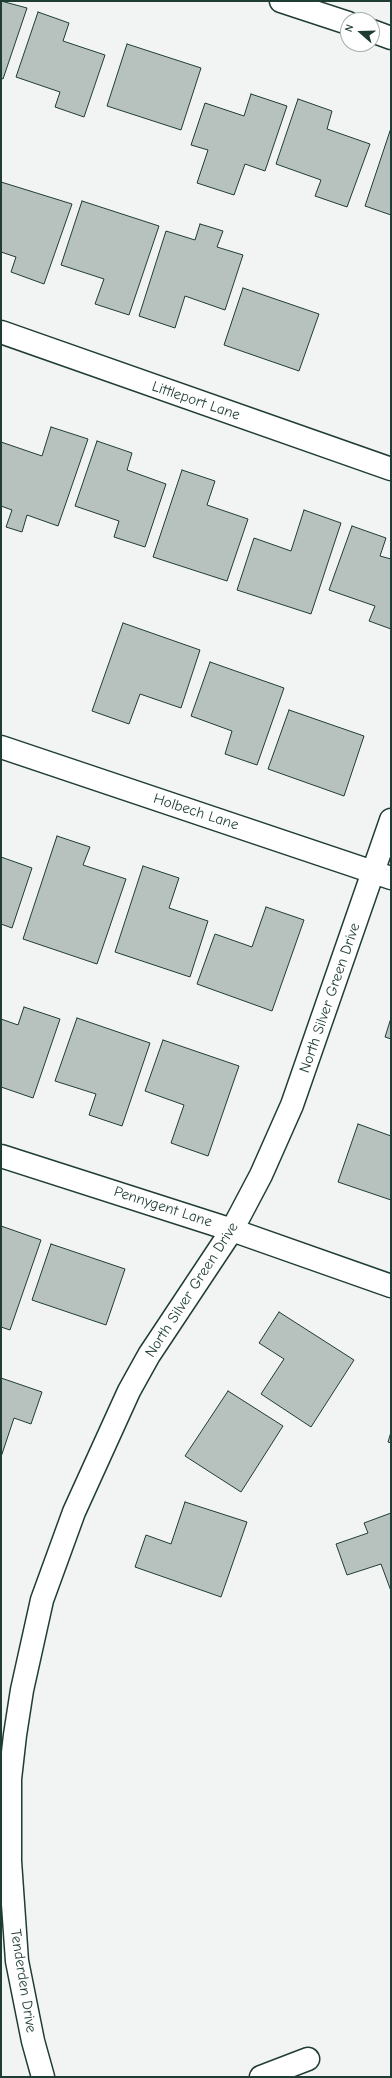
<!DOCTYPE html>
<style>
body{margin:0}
#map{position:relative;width:392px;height:2078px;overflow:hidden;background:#f2f3f3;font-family:"Comic Neue",sans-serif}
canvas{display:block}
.frame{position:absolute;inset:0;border:2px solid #1f3d34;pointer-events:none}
.north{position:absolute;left:340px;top:12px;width:40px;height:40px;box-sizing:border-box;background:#fff;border:1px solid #a5b1ae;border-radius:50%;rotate:290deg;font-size:11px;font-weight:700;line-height:16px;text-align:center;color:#1f3d34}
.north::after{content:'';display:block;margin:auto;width:14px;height:18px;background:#1f3d34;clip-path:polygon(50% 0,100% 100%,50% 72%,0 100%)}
</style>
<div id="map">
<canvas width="392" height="2078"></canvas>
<div class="frame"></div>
<div class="north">N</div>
</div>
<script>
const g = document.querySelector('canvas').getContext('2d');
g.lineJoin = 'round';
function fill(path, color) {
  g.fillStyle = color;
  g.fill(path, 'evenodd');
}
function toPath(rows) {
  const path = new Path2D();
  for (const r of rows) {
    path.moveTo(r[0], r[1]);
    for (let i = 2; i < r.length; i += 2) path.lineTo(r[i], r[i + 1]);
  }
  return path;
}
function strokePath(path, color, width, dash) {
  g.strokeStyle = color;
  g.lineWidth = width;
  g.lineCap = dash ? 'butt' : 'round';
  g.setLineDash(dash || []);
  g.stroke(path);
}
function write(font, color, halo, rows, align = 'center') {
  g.font = font + ' "Comic Neue",sans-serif';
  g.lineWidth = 3.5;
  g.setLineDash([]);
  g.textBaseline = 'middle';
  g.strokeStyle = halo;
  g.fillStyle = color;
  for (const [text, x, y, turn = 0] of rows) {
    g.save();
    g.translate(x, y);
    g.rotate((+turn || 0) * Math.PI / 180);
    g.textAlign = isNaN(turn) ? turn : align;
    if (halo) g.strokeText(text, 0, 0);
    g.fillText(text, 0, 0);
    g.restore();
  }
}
const building = toPath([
 [1,1,27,8,3,79,1,78,1,1],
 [38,12,69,23,63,41,105,55,84,117,55,107,60,92,16,77,38,12],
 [127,44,201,68,181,130,107,106,127,44],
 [251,94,287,106,265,171,245,164,234,195,197,183,208,150,191,145,205,103,244,116,251,94],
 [298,99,332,111,327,129,370,144,347,207,315,196,321,180,276,164,298,99],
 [390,131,391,131,391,215,365,206,390,131],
 [1,182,72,204,44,284,11,272,16,257,1,252,1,182],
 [82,201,159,226,129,315,95,304,104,279,61,265,82,201],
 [200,224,223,231,217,247,243,255,225,310,185,296,175,328,139,316,166,231,195,240,200,224],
 [243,288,319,314,299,371,224,345,243,288],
 [51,427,88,439,58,526,27,515,22,532,6,527,12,510,1,506,1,442,42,456,51,427],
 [97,441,132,453,127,470,166,484,145,547,114,537,119,521,75,506,97,441],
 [182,470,215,481,207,505,248,519,227,581,153,557,182,470],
 [304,510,341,523,311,614,237,590,254,538,291,551,304,510],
 [352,526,386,538,380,556,391,559,391,629,369,621,375,606,329,590,352,526],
 [123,623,200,650,181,708,140,694,129,724,92,711,123,623],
 [210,662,284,688,257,765,225,754,232,731,191,716,210,662],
 [289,710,364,736,344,796,268,769,289,710],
 [57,836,90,847,83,865,126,879,97,964,23,939,57,836],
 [1,857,32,868,12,928,1,924,1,857],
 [143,866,179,878,169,908,208,921,190,977,115,952,143,866],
 [266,907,304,920,272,1011,197,984,215,934,252,947,266,907],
 [24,1007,60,1019,33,1098,1,1087,1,1019,18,1025,24,1007],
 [77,1018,150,1043,122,1126,89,1115,96,1094,55,1081,77,1018],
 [391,1018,391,1039,385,1037,391,1018],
 [163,1040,239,1066,208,1156,171,1143,184,1105,145,1091,163,1040],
 [358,1124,391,1136,391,1200,338,1182,358,1124],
 [1,1226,41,1240,10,1330,1,1327,1,1226],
 [51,1244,125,1269,106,1325,32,1300,51,1244],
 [279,1312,354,1360,311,1427,261,1394,284,1359,259,1343,279,1312],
 [1,1378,42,1392,31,1424,14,1418,1,1457,1,1378],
 [228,1391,283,1426,241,1492,185,1456,228,1391],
 [391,1432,391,1443,388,1442,391,1432],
 [185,1502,247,1522,221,1597,135,1567,146,1535,171,1544,185,1502],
 [391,1513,391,1591,381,1564,347,1575,336,1544,368,1533,364,1523,391,1513]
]);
const minor = toPath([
 [281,1,348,23],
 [372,31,391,38],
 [1,332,391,469],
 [1,747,391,878],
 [1,1156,232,1230,391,1286],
 [43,2077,33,2041,17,1961,10,1861,10,1779,15,1735,22,1690,42,1600,74,1512,129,1391,149,1355,232,1230,261,1175,292,1105,391,820],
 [261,2077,308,2059]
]);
const streetNames = [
 ["Littleport Lane",196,401,19],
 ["Holbech Lane",196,812,18],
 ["North Silver Green Drive",330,998,-71],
 ["Pennygent Lane",163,1207,18],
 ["North Silver Green Drive",192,1290,-57],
 ["Tenderden Drive",23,1981,81]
];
fill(building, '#b7c1bd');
strokePath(building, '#1f3d34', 1);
strokePath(minor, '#1f3d34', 25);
strokePath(minor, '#fff', 22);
write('15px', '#1f3d34', '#fff', streetNames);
</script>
